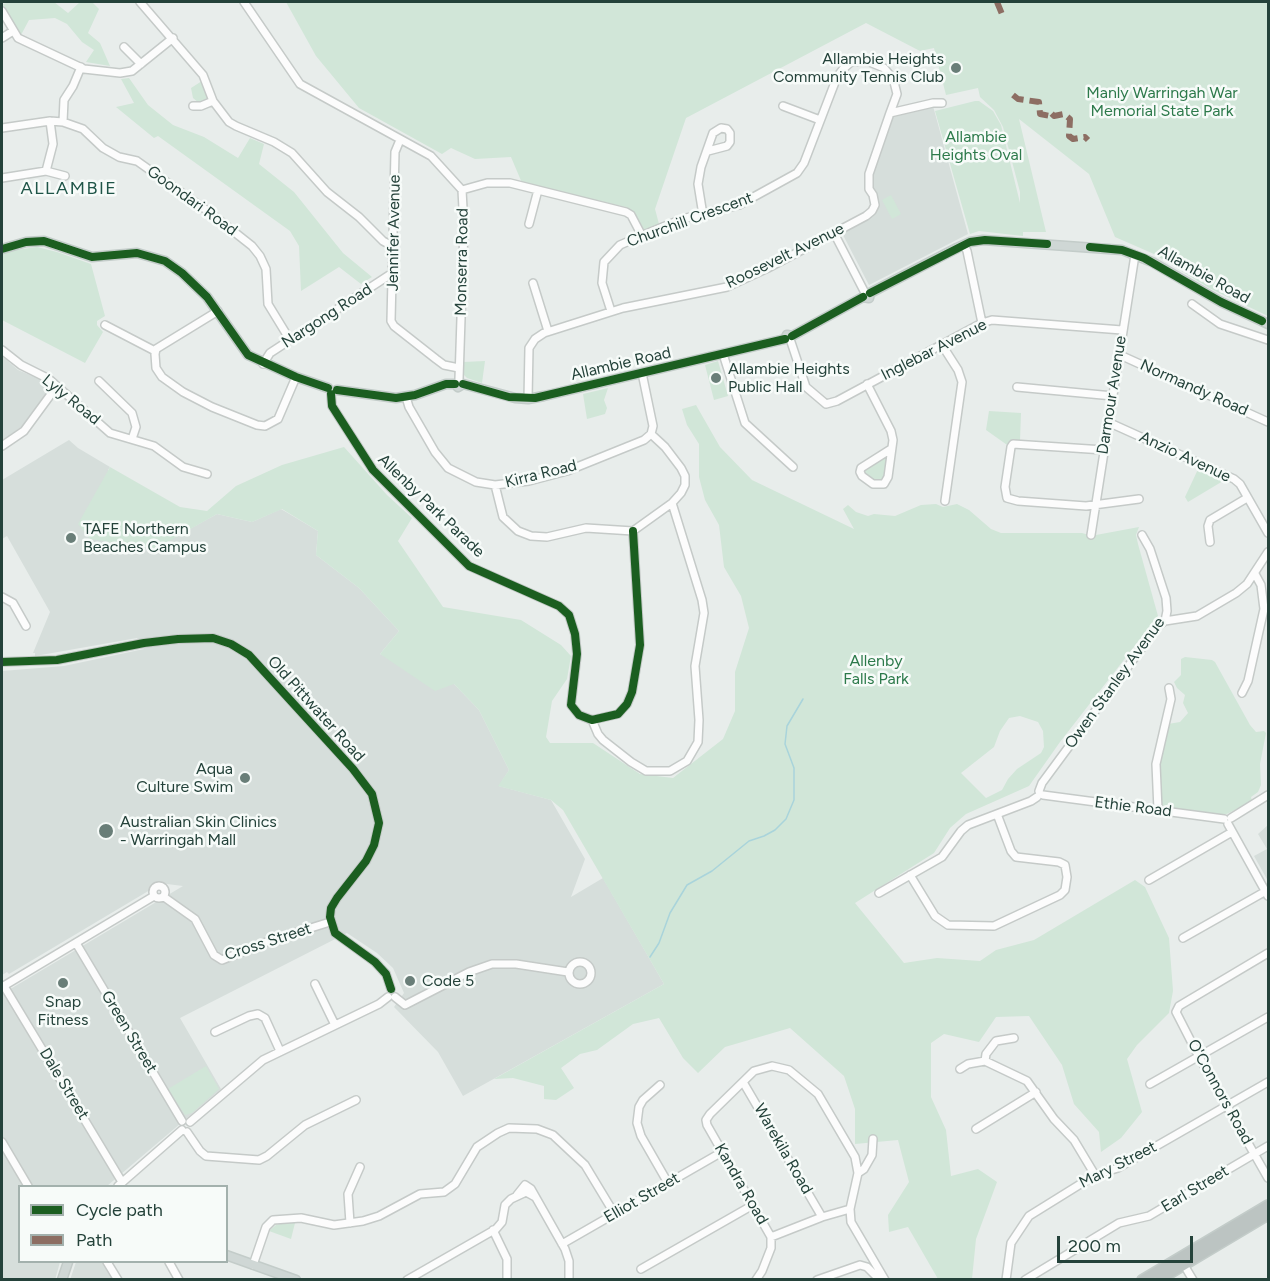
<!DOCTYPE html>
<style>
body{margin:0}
#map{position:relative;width:1270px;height:1281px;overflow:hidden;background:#e8edeb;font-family:Figtree,sans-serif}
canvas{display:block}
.frame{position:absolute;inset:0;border:3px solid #24423a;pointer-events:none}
.legend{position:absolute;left:18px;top:1185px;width:210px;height:78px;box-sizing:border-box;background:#f7fbf9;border:2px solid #a3b1ad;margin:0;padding:8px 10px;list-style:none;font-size:18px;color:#24423a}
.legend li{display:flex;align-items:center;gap:12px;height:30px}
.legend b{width:30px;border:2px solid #a3b1ad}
.scale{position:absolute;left:1057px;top:1236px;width:136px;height:27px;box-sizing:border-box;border:3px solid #24423a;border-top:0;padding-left:8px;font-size:18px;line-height:21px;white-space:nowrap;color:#24423a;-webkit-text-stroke:4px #f7fbf9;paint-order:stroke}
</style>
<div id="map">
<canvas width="1270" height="1281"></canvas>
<div class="frame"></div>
<ul class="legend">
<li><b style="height:8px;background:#1b5e20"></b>Cycle path</li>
<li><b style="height:8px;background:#8d6e63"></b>Path</li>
</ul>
<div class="scale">200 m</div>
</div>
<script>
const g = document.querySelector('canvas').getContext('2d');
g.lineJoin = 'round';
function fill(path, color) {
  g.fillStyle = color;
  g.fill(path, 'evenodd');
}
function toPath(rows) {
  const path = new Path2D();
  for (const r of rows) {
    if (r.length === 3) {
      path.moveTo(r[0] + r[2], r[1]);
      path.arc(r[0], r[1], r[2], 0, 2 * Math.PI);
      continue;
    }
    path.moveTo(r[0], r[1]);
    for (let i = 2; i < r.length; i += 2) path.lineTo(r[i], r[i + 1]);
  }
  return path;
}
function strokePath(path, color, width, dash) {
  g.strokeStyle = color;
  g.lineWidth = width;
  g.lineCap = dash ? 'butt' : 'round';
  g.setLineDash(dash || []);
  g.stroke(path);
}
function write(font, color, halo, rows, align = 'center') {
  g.font = font + ' Figtree,sans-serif';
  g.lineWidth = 5;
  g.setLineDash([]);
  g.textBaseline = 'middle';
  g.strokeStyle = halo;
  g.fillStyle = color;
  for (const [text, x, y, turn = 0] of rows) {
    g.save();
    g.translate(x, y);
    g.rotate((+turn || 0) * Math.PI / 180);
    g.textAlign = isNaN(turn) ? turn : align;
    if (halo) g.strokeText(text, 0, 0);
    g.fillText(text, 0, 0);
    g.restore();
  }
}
const built = toPath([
 [933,106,968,234,869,285,842,233,873,216,878,202,871,180,892,117],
 [2,356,18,370,47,382,49,388,38,407,25,424,2,441],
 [69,440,78,448,110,467,108,470,155,548,217,514,252,522,281,509,318,531,316,555,359,588,399,631,380,654,454,684,479,710,509,770,499,786,551,800,585,859,571,897,603,878,664,984,463,1096,438,1052,394,1007,404,993,393,968,377,953,347,933,180,1018,221,1089,107,1186,20,1186,20,1262,60,1262,55,1280,2,1279,2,994,183,886,159,883,151,888,150,890,9,974,7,972,2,975,2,671,64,666,144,649,137,638,35,656,35,653,33,653,50,612,7,536,2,539,2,480],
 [1268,825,1268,881,1254,856,1267,849,1258,834],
 [76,1262,105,1262,115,1280,70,1280]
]);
const green = toPath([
 [10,2,54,2,68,13,80,2,92,2,99,9,88,33,100,43,110,66,86,62,94,50,82,42,67,24,55,18,29,20,21,35,15,30,4,9,3,4],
 [286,2,1268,2,1268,316,1209,288,1154,254,1115,237,1089,174,1019,119,1046,232,1023,232,1023,236,979,231,970,234,935,111,975,101,979,101,993,111,1001,125,1020,203,1020,192,1003,127,994,110,980,97,978,88,946,95,934,48,920,51,866,23,686,118,655,209,659,224,644,230,635,213,626,207,522,183,511,157,475,159,451,148,442,154,359,108,316,56],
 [129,78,148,105,173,125,204,137,238,158,250,138,264,144,259,164,294,192,343,253,372,277,361,284,339,267,301,291,299,246,290,231,158,136,154,138,116,107,134,103,121,79],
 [202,81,209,98,207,101,199,103,193,98,191,88],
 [891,195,901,214,892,219,882,200],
 [37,247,57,252,91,264,105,316,97,321,97,325,103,332,85,363,2,320,2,254,16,250],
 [485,361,482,383,467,378,463,374,463,362],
 [718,361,728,396,714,400,705,365],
 [608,388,604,400,607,408,605,414,587,419,583,394],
 [696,405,720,447,752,480,854,529,843,509,848,505,856,512,868,516,874,514,895,516,921,505,936,504,943,507,957,504,969,510,991,529,1001,533,1082,533,1089,535,1092,538,1096,535,1139,527,1136,535,1138,544,1158,616,1060,742,1029,786,966,814,950,828,934,853,855,903,904,963,937,958,980,961,996,950,1034,940,1135,880,1145,887,1169,938,1173,991,1169,1013,1137,1045,1127,1059,1142,1112,1121,1138,1101,1152,1099,1132,1074,1104,1062,1065,1029,1016,996,1017,979,1042,944,1034,931,1043,931,1097,946,1130,951,1176,978,1169,997,1182,976,1239,972,1279,938,1279,908,1227,889,1232,888,1215,909,1182,898,1140,855,1144,855,1109,844,1076,790,1028,725,1047,698,1073,683,1058,659,1018,633,1024,597,1050,580,1054,561,1068,574,1088,556,1100,544,1099,544,1086,513,1078,494,1079,664,984,563,810,551,800,498,786,509,770,479,710,454,684,435,691,380,654,399,631,359,588,316,555,318,531,282,509,252,522,217,514,155,549,90,539,78,524,110,467,180,507,207,511,236,486,282,465,344,447,387,495,412,518,398,541,443,607,521,620,561,645,571,656,567,679,552,701,546,737,550,743,593,743,640,774,673,778,723,739,735,711,735,672,749,628,741,596,724,567,719,525,705,500,699,477,699,444,687,425,682,409],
 [1020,716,1038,722,1043,731,1044,747,1041,753,1017,769,1008,779,1002,790,986,798,961,773,994,747,1000,731,1009,718],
 [989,411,1021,413,1020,441,1016,441,1010,447,986,430],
 [888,455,884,482,878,483,865,476,862,470],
 [1200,465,1228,478,1188,502,1185,497],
 [1185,657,1212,660,1215,662,1250,725,1256,732,1264,731,1266,733,1260,764,1261,785,1258,792,1251,797,1252,801,1229,813,1224,815,1160,807,1159,762,1168,724,1180,722,1188,713,1183,703,1185,695,1177,688,1174,682,1181,675,1181,659],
 [206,1066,219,1089,192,1113,185,1115,168,1089],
 [285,1223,295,1223,291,1239,269,1231,276,1225]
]);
const stream = toPath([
 [650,957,659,943,670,913,687,885,712,871,749,841,764,836,775,830,786,819,794,800,794,768,785,744,787,726,803,699]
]);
const minor = toPath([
 [140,2,203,75,213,101,229,122,236,126,274,142,292,153,327,192,359,217,383,241,394,247],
 [244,2,300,84,431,156,462,190,464,227,459,379],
 [2,11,18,38,84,69,120,73,132,71,173,38],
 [2,38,13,31],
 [124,47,141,64],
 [193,106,201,106,213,101],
 [783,106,820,120],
 [63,122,64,100,73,86,81,67],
 [2,128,50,121,63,122,83,129,103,148,119,157,137,161,209,212,252,246,260,256,266,269,268,304,290,340],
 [400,140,395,152,391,321,394,326,436,359,444,365,459,368],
 [46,171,53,144,50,121],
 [2,178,46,171,65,176],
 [462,190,487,183,510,183,626,212,631,215,642,236],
 [703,215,698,184,701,167,713,133,721,128,727,129,730,133,730,142,727,146,708,151],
 [529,224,538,190],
 [834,233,864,291],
 [964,245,967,251,982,323],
 [533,283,548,331],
 [1192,304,1220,324,1268,340],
 [218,311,156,349,155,354,156,368,162,377,183,392,212,407,257,425,265,426,278,419,296,377],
 [611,311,602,283,604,262,620,245,636,238,682,219,739,205,797,173,804,163,837,77,843,69,851,62,867,61,884,68,889,74,894,82,897,94,890,113],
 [105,325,155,351],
 [791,342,806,387,826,404,837,401,982,323,992,320,1122,330],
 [942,345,958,370,962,382,945,501],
 [2,350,21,365,49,379,110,433,154,446,183,467,207,474],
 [723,354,745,423,793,467],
 [1120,355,1268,422],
 [263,364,270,353,394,272],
 [99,381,132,413,136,427,132,439],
 [867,384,891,431,893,440,888,477,884,484,873,484,862,476,860,472,861,468,891,449],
 [1017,387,1113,396],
 [331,394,332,406,373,470,469,566,559,606,569,615,575,634,577,654,571,705,579,715,592,720,618,714,627,704,632,692,640,645,633,531],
 [406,397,409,407,435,452,448,468,476,482,495,485,529,481,567,471,644,440,651,434,653,426,642,373],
 [528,399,529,348,535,339,544,333,623,308,727,287,768,268,866,216,872,211,875,205,873,195,869,189,869,174,890,113,933,103,942,103],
 [1110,423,1234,479,1240,484,1268,533],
 [2,446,24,431,57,386],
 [1104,450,1013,444,1011,447,1005,487,1007,498,1018,501,1086,506,1139,499],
 [495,485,503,517,518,531,531,536,547,537,586,528,633,531,672,503,681,493,685,485,685,476,681,468,665,447,651,434],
 [1091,535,1135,255],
 [1210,542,1208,526,1210,520,1247,498],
 [2,597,13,603,26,626],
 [1165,621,1197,616,1236,593,1247,584,1268,552],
 [2,662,57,660,144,643,178,639,213,638,231,644,249,655,353,769,372,794,379,823,374,845,366,861,337,898,331,908,330,917,335,933,375,962,386,974,391,989],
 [1242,693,1248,681,1264,609,1261,585,1255,574],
 [592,720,598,734,603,740,631,762,646,771,670,771,687,761,698,742,699,720,695,666,704,613,702,600,672,503],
 [1039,791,1042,783,1158,626,1165,621,1167,611,1166,598,1150,549,1142,535],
 [1043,795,1224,819],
 [1158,810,1156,764,1171,699,1169,688],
 [1231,818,1268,795],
 [1228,824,1268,896],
 [910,875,935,916,948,925,994,926,1060,895,1065,890,1067,877,1065,865,1059,862,1016,857,1011,851,997,814],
 [1149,880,1232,832],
 [159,892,6],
 [879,893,942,857,961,831,968,825,1031,801,1037,797],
 [164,897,195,919,214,955,222,960,269,941,330,922],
 [1183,938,1266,891],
 [76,943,182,1121],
 [1268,953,1179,1006,1176,1012,1199,1057,1268,1178],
 [580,973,11],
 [315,984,335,1025],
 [4,986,122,1182],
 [2,987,154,896],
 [395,997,405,1005,469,972,492,964,516,964,568,972],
 [215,1032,249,1016,258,1014,265,1018,280,1051],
 [985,1061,986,1054,996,1041,1014,1038],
 [960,1069,968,1064,985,1061,1027,1081,1054,1119,1074,1140,1095,1175],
 [743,1082,822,1217],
 [1150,1084,1268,1017],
 [660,1085,643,1100,639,1107,637,1123,641,1136,668,1183],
 [190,1122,263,1060,379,1004,388,997],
 [976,1129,1036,1092],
 [187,1132,200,1151,206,1156,259,1160,267,1156,305,1125,356,1100],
 [2,1142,28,1186],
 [118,1186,182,1130],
 [517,1195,525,1185,531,1189,565,1249,569,1261,569,1280],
 [850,1209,851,1222,885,1280],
 [350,1223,348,1194,360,1167],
 [493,1230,507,1259,507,1280],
 [771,1237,822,1217,850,1209,858,1173,864,1169,872,1155,873,1139],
 [562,1244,722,1152],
 [107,1262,118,1280],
 [169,1262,179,1280],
 [253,1265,266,1227,273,1220,301,1218,334,1225,363,1221,379,1216,420,1194,444,1192,455,1184,477,1147,498,1133,509,1128,537,1129,553,1135,585,1165,614,1213],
 [1184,1265,1193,1280],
 [641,1269,753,1205],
 [407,1280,496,1229,502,1222,505,1205,511,1199,526,1192,535,1197],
 [756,1280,762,1271,771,1248,771,1237,707,1125,706,1120,710,1114,754,1071,772,1066,789,1070,818,1094,855,1157,858,1173],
 [817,1280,860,1265,867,1267,880,1280],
 [1006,1280,1011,1243,1029,1216,1095,1175,1118,1168,1268,1082],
 [1025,1280,1119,1223,1149,1216,1268,1146]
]);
const major = toPath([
 [2,249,26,242,44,241,92,257,137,253,165,261,182,273,207,297,248,355,296,377,328,388],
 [337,390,396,398,415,395,446,384,455,384,458,387,463,384,515,398,528,399,544,396,785,339,787,335,792,336,863,297,869,298,870,293,957,248,970,242,983,240,1122,250,1152,262,1221,302,1268,324],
 [226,1255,296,1280],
 [62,1280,68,1262]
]);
const highway = toPath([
 [1142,1280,1268,1205],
 [1159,1280,1268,1215]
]);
const quiet = toPath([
 [997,2,1002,14],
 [1013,95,1018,99,1039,102,1040,114,1050,116,1051,113,1054,116,1064,114,1070,119,1069,136,1073,139,1085,137,1088,140]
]);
const cycleway = toPath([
 [1090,247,1122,250,1144,258,1221,302,1262,321],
 [2,249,26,242,44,241,92,257,137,253,165,261,182,273,207,297,248,355,296,377,328,388],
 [870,293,970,242,985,240,1047,244],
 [792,336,863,297],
 [463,384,509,397,535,398,785,339],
 [337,390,396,398,415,395,446,384,455,384],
 [331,394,332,406,373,470,469,566,559,606,569,615,575,634,577,654,571,705,579,715,592,720,618,714,627,704,632,692,640,645,633,531],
 [2,662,57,660,144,643,178,639,213,638,231,644,249,655,353,769,372,794,379,823,374,845,366,861,337,898,331,908,330,917,335,933,375,962,386,974,391,989]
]);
const markers = [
 [956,68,6,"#697e78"],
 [716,378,6,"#697e78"],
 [71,538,6,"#697e78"],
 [245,778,6,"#697e78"],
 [106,831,8,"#697e78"],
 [410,981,6,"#697e78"],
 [63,983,6,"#697e78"]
];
const poiNames = [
 ["Allambie Heights",944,59,"right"],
 ["Community Tennis Club",944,77,"right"],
 ["Allambie Heights",728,369],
 ["Public Hall",728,387],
 ["TAFE Northern",83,529],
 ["Beaches Campus",83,547],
 ["Aqua",233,769,"right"],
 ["Culture Swim",233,787,"right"],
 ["Australian Skin Clinics",120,822],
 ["- Warringah Mall",120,840],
 ["Code 5",422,981],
 ["Snap",63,1002,"center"],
 ["Fitness",63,1020,"center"]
];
const parkNames = [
 ["Manly Warringah War",1162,93],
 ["Memorial State Park",1162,111],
 ["Allambie",976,137],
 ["Heights Oval",976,155],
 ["Allenby",876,661],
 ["Falls Park",876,679]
];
const streetNames = [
 ["Goondari Road",192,201,36],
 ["Churchill Crescent",690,220,-20],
 ["Jennifer Avenue",394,233,-89],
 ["Roosevelt Avenue",785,256,-26],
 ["Monserra Road",462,262,-89],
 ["Allambie Road",1204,275,29],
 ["Nargong Road",327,316,-33],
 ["Inglebar Avenue",934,350,-27],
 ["Allambie Road",621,364,-13],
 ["Normandy Road",1194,388,24],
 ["Darmour Avenue",1112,395,-81],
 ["Lyly Road",71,400,39],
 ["Anzio Avenue",1185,457,25],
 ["Kirra Road",541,474,-14],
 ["Allenby Park Parade",431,506,44],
 ["Owen Stanley Avenue",1115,683,-54],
 ["Old Pittwater Road",316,709,48],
 ["Ethie Road",1133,807,7],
 ["Cross Street",268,942,-18],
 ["Green Street",129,1032,59],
 ["Dale Street",64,1084,59],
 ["O'Connors Road",1220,1092,61],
 ["Warekila Road",783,1149,60],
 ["Mary Street",1118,1165,-27],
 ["Kandra Road",741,1184,60],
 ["Earl Street",1195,1189,-31],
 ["Elliot Street",642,1198,-30]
];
const neighbourhoodNames = [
 ["ALLAMBIE",69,189]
];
fill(built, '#d6dedb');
fill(green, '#d1e6d8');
strokePath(stream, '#a9d4db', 1.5);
strokePath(minor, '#c5cac8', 10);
strokePath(major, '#c3ccc9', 11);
strokePath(highway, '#c3ccc9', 12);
strokePath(minor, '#fcfcfc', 7);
strokePath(major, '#cfd7d5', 8);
strokePath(highway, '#bcc4c2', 9);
strokePath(quiet, '#8d6e63', 6, [12, 6]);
strokePath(cycleway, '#1b5e20', 8);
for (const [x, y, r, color] of markers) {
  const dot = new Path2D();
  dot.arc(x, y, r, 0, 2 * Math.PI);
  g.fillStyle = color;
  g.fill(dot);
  strokePath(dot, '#f7fbf9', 2);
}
write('16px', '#24423a', '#f7fbf9', poiNames, 'left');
write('16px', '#2d7a4b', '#f7fbf9', parkNames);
write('16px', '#24423a', '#f7fbf9', streetNames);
g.letterSpacing = '1.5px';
write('18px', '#1f5548', '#f7fbf9', neighbourhoodNames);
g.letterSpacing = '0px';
</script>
